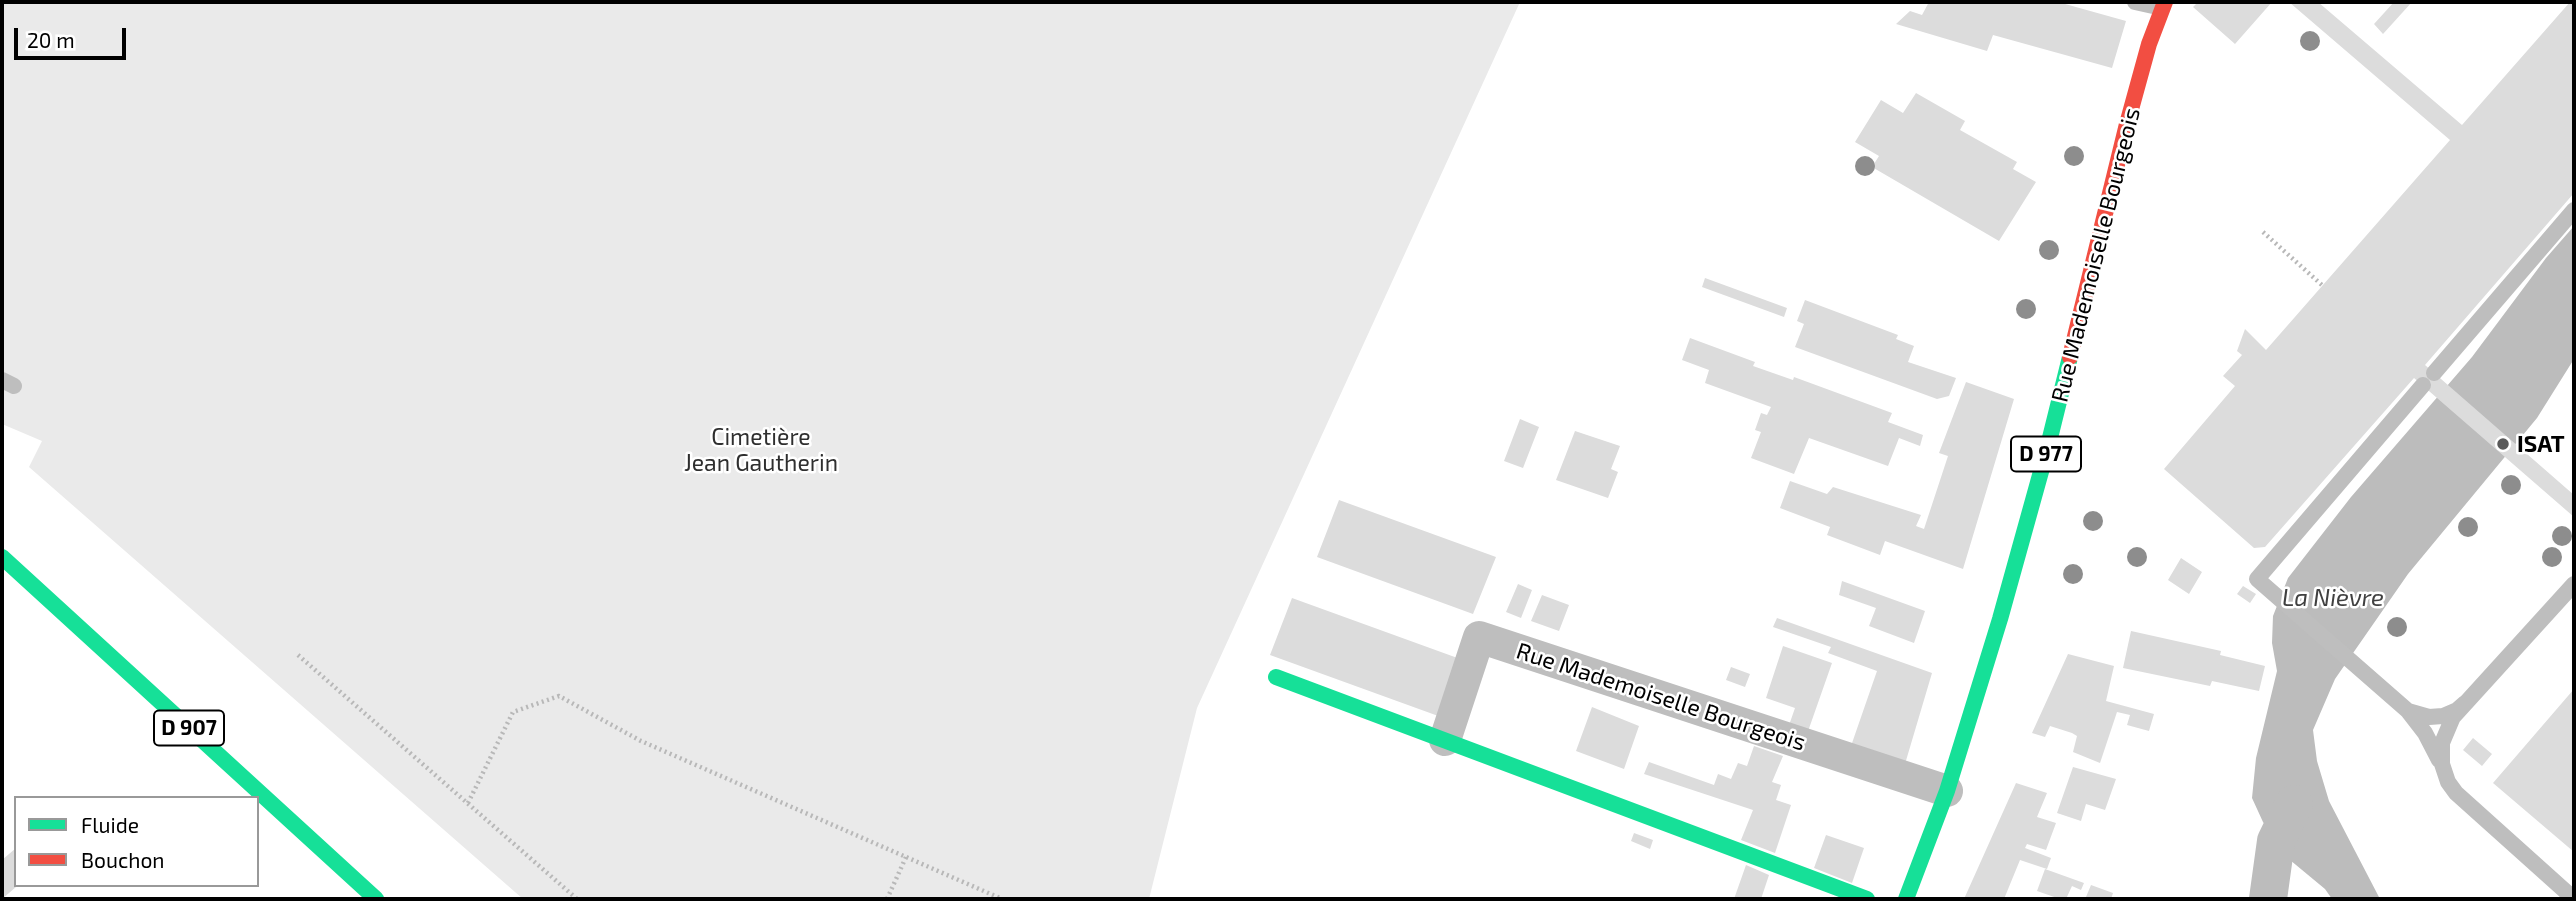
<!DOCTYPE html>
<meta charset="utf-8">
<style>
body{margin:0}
#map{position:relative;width:2576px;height:901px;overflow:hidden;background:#fff;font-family:"Exo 2",sans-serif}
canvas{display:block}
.frame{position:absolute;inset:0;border:4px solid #000;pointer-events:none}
.legend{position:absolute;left:14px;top:796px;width:245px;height:91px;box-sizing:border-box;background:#fff;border:2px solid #999;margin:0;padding:9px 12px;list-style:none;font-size:21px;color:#000}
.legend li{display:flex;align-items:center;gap:14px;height:35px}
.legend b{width:35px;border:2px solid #999}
.scale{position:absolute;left:14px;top:28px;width:112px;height:32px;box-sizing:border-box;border:4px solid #000;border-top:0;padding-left:9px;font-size:21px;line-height:24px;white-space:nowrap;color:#000;-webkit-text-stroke:5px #fff;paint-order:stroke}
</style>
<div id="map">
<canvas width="2576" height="901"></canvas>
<div class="frame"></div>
<ul class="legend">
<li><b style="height:9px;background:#16e098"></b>Fluide</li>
<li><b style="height:9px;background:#f24e42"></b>Bouchon</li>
</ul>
<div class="scale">20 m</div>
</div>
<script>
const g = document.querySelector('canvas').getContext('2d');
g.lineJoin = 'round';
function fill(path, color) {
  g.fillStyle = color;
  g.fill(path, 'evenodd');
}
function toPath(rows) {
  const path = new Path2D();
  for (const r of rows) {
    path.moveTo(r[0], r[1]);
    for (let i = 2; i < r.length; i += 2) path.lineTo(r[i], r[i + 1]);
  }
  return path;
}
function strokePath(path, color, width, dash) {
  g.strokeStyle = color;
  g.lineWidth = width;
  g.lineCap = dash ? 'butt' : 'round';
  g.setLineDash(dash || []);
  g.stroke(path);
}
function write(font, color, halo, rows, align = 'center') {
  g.font = font + ' "Exo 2",sans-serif';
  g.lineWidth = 5;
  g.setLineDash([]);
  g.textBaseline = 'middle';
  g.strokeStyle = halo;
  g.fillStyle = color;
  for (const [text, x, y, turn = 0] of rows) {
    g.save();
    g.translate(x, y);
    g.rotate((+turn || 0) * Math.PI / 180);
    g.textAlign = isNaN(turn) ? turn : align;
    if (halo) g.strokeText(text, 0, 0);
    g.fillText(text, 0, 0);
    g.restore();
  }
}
const green = toPath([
 [2,2,1520,2,1197,708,1149,899,523,899,29,467,42,441,2,424]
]);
const water = toPath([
 [2574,226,2574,359,2537,418,2408,574,2335,679,2313,730,2317,761,2329,801,2380,899,2332,899,2325,889,2290,860,2263,822,2252,798,2256,758,2277,671,2272,643,2273,616,2288,578,2351,497,2472,357,2546,258]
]);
const canal = toPath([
 [2268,899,2276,841,2294,804]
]);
const building = toPath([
 [1929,2,2058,2,2126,21,2112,68,1993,35,1987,51,1896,24,1910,11,1922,15],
 [2198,2,2272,2,2235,44,2193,7],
 [2289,2,2318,2,2462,125,2570,2,2574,2,2574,193,2425,365,2574,495,2574,517,2414,378,2265,547,2254,548,2164,469,2235,386,2223,376,2242,355,2237,351,2245,329,2266,350,2450,140],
 [2394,2,2412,2,2383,34,2374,24],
 [1916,93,1965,121,1960,130,2017,162,2013,169,2036,182,1999,241,1872,167,1879,156,1855,142,1881,100,1903,113],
 [1705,278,1787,308,1784,317,1702,287],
 [1805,300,1898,335,1896,339,1914,346,1908,362,1956,378,1949,396,1937,399,1795,347,1804,324,1797,321],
 [1690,338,1755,362,1753,366,1793,380,1794,377,1892,413,1888,422,1923,435,1920,446,1899,438,1888,466,1809,438,1794,474,1751,458,1761,432,1755,430,1761,413,1767,415,1771,407,1705,383,1709,370,1682,360],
 [1966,382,2014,399,1963,569,1885,541,1880,555,1827,535,1830,527,1780,508,1790,481,1827,494,1833,487,1921,515,1916,526,1924,529,1948,456,1939,453],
 [1520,419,1539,427,1523,468,1504,461],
 [1575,431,1620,446,1611,469,1618,472,1608,498,1556,480],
 [1339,500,1496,557,1473,614,1317,557],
 [2181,558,2202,572,2189,594,2168,580],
 [1842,581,1925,611,1914,643,1869,626,1876,608,1839,595],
 [1518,584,1532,590,1521,618,1506,612],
 [2243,586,2256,594,2250,603,2237,594],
 [1542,595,1569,605,1559,631,1531,621],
 [1292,598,1463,660,1441,717,1270,655],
 [1777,618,1932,673,1905,764,1851,746,1877,671,1828,653,1831,647,1773,627],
 [2131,631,2221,651,2220,655,2265,666,2259,691,2212,681,2210,686,2123,668],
 [1783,646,1832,663,1806,737,1787,731,1795,708,1766,698],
 [2068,654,2114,666,2106,701,2154,714,2149,731,2127,725,2130,715,2117,712,2100,763,2073,752,2077,736,2072,733,2050,726,2045,737,2032,733],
 [1731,667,1750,674,1745,687,1726,680],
 [2574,689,2574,852,2493,783],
 [1592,707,1639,726,1624,769,1576,751],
 [2473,738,2492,754,2482,766,2463,750],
 [1754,746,1783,756,1772,782,1781,785,1776,800,1791,805,1775,853,1741,840,1753,810,1644,774,1649,762,1714,785,1718,774,1731,779,1738,763,1747,766],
 [2073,767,2116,779,2105,810,2086,804,2081,821,2057,813],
 [2016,783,2047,793,2037,817,2056,823,2046,850,2027,844,2025,848,2051,858,2047,869,2020,860,2004,899,1964,899],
 [1634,833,1653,840,1650,849,1631,841],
 [1826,835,1864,848,1852,883,1814,868],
 [16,848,16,887,2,899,2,860],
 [1746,865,1769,875,1761,899,1734,899],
 [2045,869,2084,883,2081,890,2072,886,2066,899,2060,899,2037,891],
 [2091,885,2113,893,2111,899,2086,897]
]);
const path = toPath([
 [2263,232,2323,286],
 [298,655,577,899],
 [468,803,513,712,559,696,641,741,1002,899],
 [887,899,906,857]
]);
const lane = toPath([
 [2135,2,2162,8],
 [2434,373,2574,210],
 [2,380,14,386],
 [2423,385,2257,579,2408,711,2429,717,2443,716,2457,710,2465,703],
 [2408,711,2425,733,2439,760],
 [2573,898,2456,793,2448,782,2442,764,2442,743,2453,717,2574,584]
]);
const street = toPath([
 [1445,740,1479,637,1947,791]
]);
const fast = toPath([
 [2,557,376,899],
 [1276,677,1867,899],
 [1906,899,1947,791,2000,619,2047,450,2070,357]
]);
const jam = toPath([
 [2070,357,2127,124,2149,44,2165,2]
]);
const trees = [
 [2310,41],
 [2074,156],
 [1865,166],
 [2049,250],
 [2026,309],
 [2511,485],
 [2093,521],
 [2468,527],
 [2562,536],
 [2137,557],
 [2552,557],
 [2073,574],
 [2397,627]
];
const markers = [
 [2503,444,7,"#595959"]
];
const shields = [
 [2046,454,70],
 [189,728,70]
];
const shieldNames = [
 ["D 977",2046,454],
 ["D 907",189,728]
];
const streetNames = [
 ["Rue Mademoiselle Bourgeois",2096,255,-76],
 ["Rue Mademoiselle Bourgeois",1661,697,18]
];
const parkNames = [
 ["Cimetière",761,437],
 ["Jean Gautherin",761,463]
];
const poiNames = [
 ["ISAT",2517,444]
];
const waterNames = [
 ["La Nièvre",2333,598]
];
fill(green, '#eaeaea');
fill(water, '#bcbcbc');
strokePath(canal, '#bcbcbc', 38);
fill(building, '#dcdcdc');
strokePath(path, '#b8b8b8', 4.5, [2, 3.5]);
strokePath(lane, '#bebebe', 16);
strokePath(street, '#bebebe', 32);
strokePath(fast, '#16e098', 16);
strokePath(jam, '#f24e42', 16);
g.fillStyle = '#8d8d8d';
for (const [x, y] of trees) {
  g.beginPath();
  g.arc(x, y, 10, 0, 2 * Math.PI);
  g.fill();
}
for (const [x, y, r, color] of markers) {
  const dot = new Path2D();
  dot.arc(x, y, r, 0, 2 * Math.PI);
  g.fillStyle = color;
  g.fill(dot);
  strokePath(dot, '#fff', 2.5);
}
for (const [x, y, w] of shields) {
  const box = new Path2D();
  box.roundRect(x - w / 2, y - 17.5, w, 35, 5);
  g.fillStyle = '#fff';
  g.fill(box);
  strokePath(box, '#000', 2);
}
write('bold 21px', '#000', null, shieldNames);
write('23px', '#000', '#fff', streetNames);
write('23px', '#2f2f2f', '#fff', parkNames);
write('bold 23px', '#000', '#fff', poiNames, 'left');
write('italic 24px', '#404040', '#fff', waterNames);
</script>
